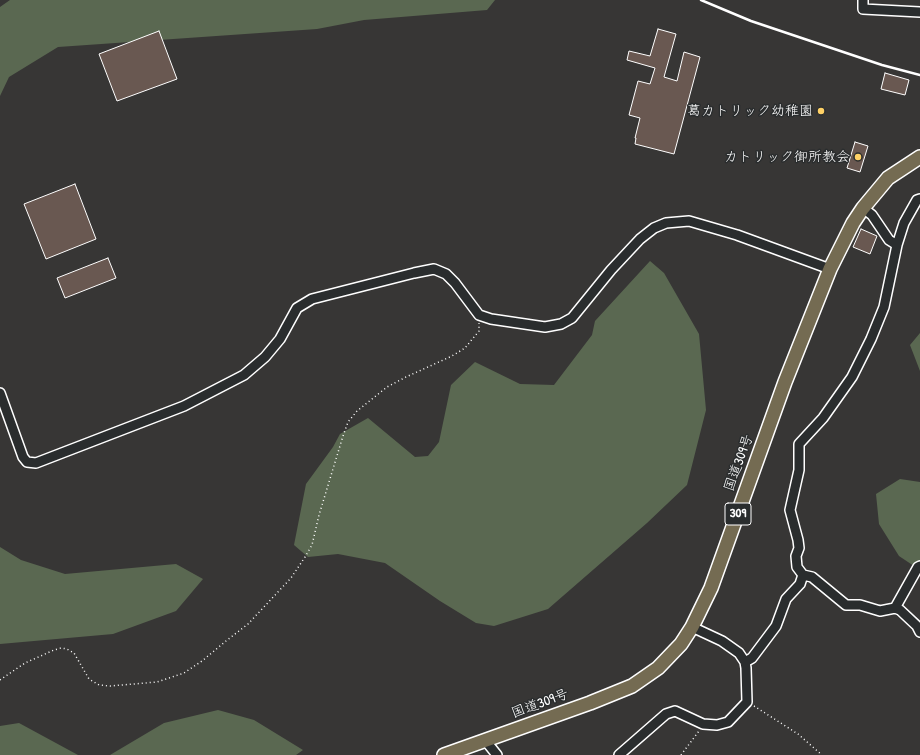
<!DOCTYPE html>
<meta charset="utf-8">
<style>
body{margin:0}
canvas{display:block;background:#373635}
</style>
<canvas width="920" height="755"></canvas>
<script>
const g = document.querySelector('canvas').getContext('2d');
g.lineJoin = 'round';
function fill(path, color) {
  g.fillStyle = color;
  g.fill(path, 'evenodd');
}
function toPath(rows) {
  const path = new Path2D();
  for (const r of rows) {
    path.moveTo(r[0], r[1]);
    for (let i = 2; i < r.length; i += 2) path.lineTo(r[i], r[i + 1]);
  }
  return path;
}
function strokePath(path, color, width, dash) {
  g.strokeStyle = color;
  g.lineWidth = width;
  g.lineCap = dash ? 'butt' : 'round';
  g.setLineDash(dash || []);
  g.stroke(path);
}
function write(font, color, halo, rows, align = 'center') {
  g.font = font + ' "Patrick Hand","Klee One",sans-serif';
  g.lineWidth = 3;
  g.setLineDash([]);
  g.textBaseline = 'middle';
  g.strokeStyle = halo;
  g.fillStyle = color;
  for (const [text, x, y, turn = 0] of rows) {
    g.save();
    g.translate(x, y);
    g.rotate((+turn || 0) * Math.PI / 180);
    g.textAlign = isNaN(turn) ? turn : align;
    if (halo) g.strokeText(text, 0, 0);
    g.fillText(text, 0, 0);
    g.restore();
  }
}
const green = toPath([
 [10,0,495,0,487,10,364,20,317,29,58,47,9,77,0,96,0,7],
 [650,261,664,273,699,334,706,410,687,485,647,523,548,609,494,626,476,623,440,601,385,563,338,554,308,557,294,545,306,484,333,447,340,434,368,418,415,457,428,456,439,442,451,385,475,362,520,384,554,385,592,335,595,321],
 [920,333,920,371,910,345],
 [900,479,920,482,920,570,899,556,879,524,876,494],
 [0,547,21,560,65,574,176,564,203,579,176,611,113,634,0,644],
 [218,710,254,720,303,750,296,755,110,755,164,723],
 [19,723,78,755,0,755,0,726]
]);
const building = toPath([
 [658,29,676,34,664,77,677,81,684,52,700,57,674,154,635,144,636,138,635,138,640,118,629,115,638,81,650,84,655,68,627,60,629,51,650,56,658,29],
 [159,31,177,79,117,101,99,54,159,31],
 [885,73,909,80,905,95,881,89,885,73],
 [855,142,868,146,860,172,847,168,855,142],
 [75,184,96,239,46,259,24,204,75,184],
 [861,229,877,236,870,254,853,247,861,229],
 [108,258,116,278,65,298,57,278,108,258]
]);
const path = toPath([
 [0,680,25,663,54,650,61,648,67,649,74,653,89,679,99,685,110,686,157,682,184,673,202,661,226,641,248,624,291,578,305,557,312,545,319,515,343,436,348,422,357,411,387,387,406,377,452,356,465,348,479,331,479,323],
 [754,706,798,734,822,755],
 [681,755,699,731]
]);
const minor = toPath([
 [863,0,863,9,920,12],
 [920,199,917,200,904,223,897,245,884,307,871,339,852,377,823,418,799,444,799,470,790,510,798,540,799,548,796,556,797,567,803,575,812,577,846,605,860,605,880,611,895,608,900,610,917,626,920,632],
 [863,208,872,215,889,240,897,245],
 [0,393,23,457,27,462,36,463,184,406,244,375,265,357,280,339,297,308,312,299,414,273,434,269,446,274,455,283,479,315,491,319,545,327,561,324,572,318,611,270,640,239,654,228,666,223,689,221,737,235,830,269],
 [895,608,918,567,920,566],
 [745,662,752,658,776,626,786,599,800,584,803,575],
 [485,740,497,755],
 [619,755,666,714,675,711,703,724,717,725,728,722,747,702,746,668,745,662,739,653,722,641,692,627]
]);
const highway = toPath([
 [444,755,590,703,632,686,658,668,681,644,692,627,711,588,785,382,830,269,853,223,863,208,888,178,920,157]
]);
const rail = toPath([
 [701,0,751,21,882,65,920,75]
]);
const markers = [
 [821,111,4,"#ffd166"],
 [858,157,4,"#ffd166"]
];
const shields = [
 [738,514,26]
];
const shieldNames = [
 ["309",738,514]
];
const poiNames = [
 ["葛カトリック幼稚園",813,111],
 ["カトリック御所教会",850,157]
];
const streetNames = [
 ["国道309号",739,463,-70],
 ["国道309号",540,704,-20]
];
fill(green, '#5a6851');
fill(building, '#695851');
strokePath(building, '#fff', 1);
strokePath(minor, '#fff', 12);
strokePath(highway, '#fff', 16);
strokePath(path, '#fff', 1.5, [1, 3]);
strokePath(minor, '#2a2d2e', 9);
strokePath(highway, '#746b52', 13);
strokePath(rail, '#fff', 2.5);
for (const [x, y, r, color] of markers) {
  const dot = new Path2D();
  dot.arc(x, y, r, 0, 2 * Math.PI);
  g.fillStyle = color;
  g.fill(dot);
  strokePath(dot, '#2a2d2e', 1.5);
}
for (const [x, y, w] of shields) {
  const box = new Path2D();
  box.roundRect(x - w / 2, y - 11, w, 22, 3);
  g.fillStyle = '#2a2d2e';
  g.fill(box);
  strokePath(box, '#fff', 1);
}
write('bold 13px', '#fff', null, shieldNames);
write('14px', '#fff', '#2a2d2e', poiNames, 'right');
write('14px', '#fff', '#2a2d2e', streetNames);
</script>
